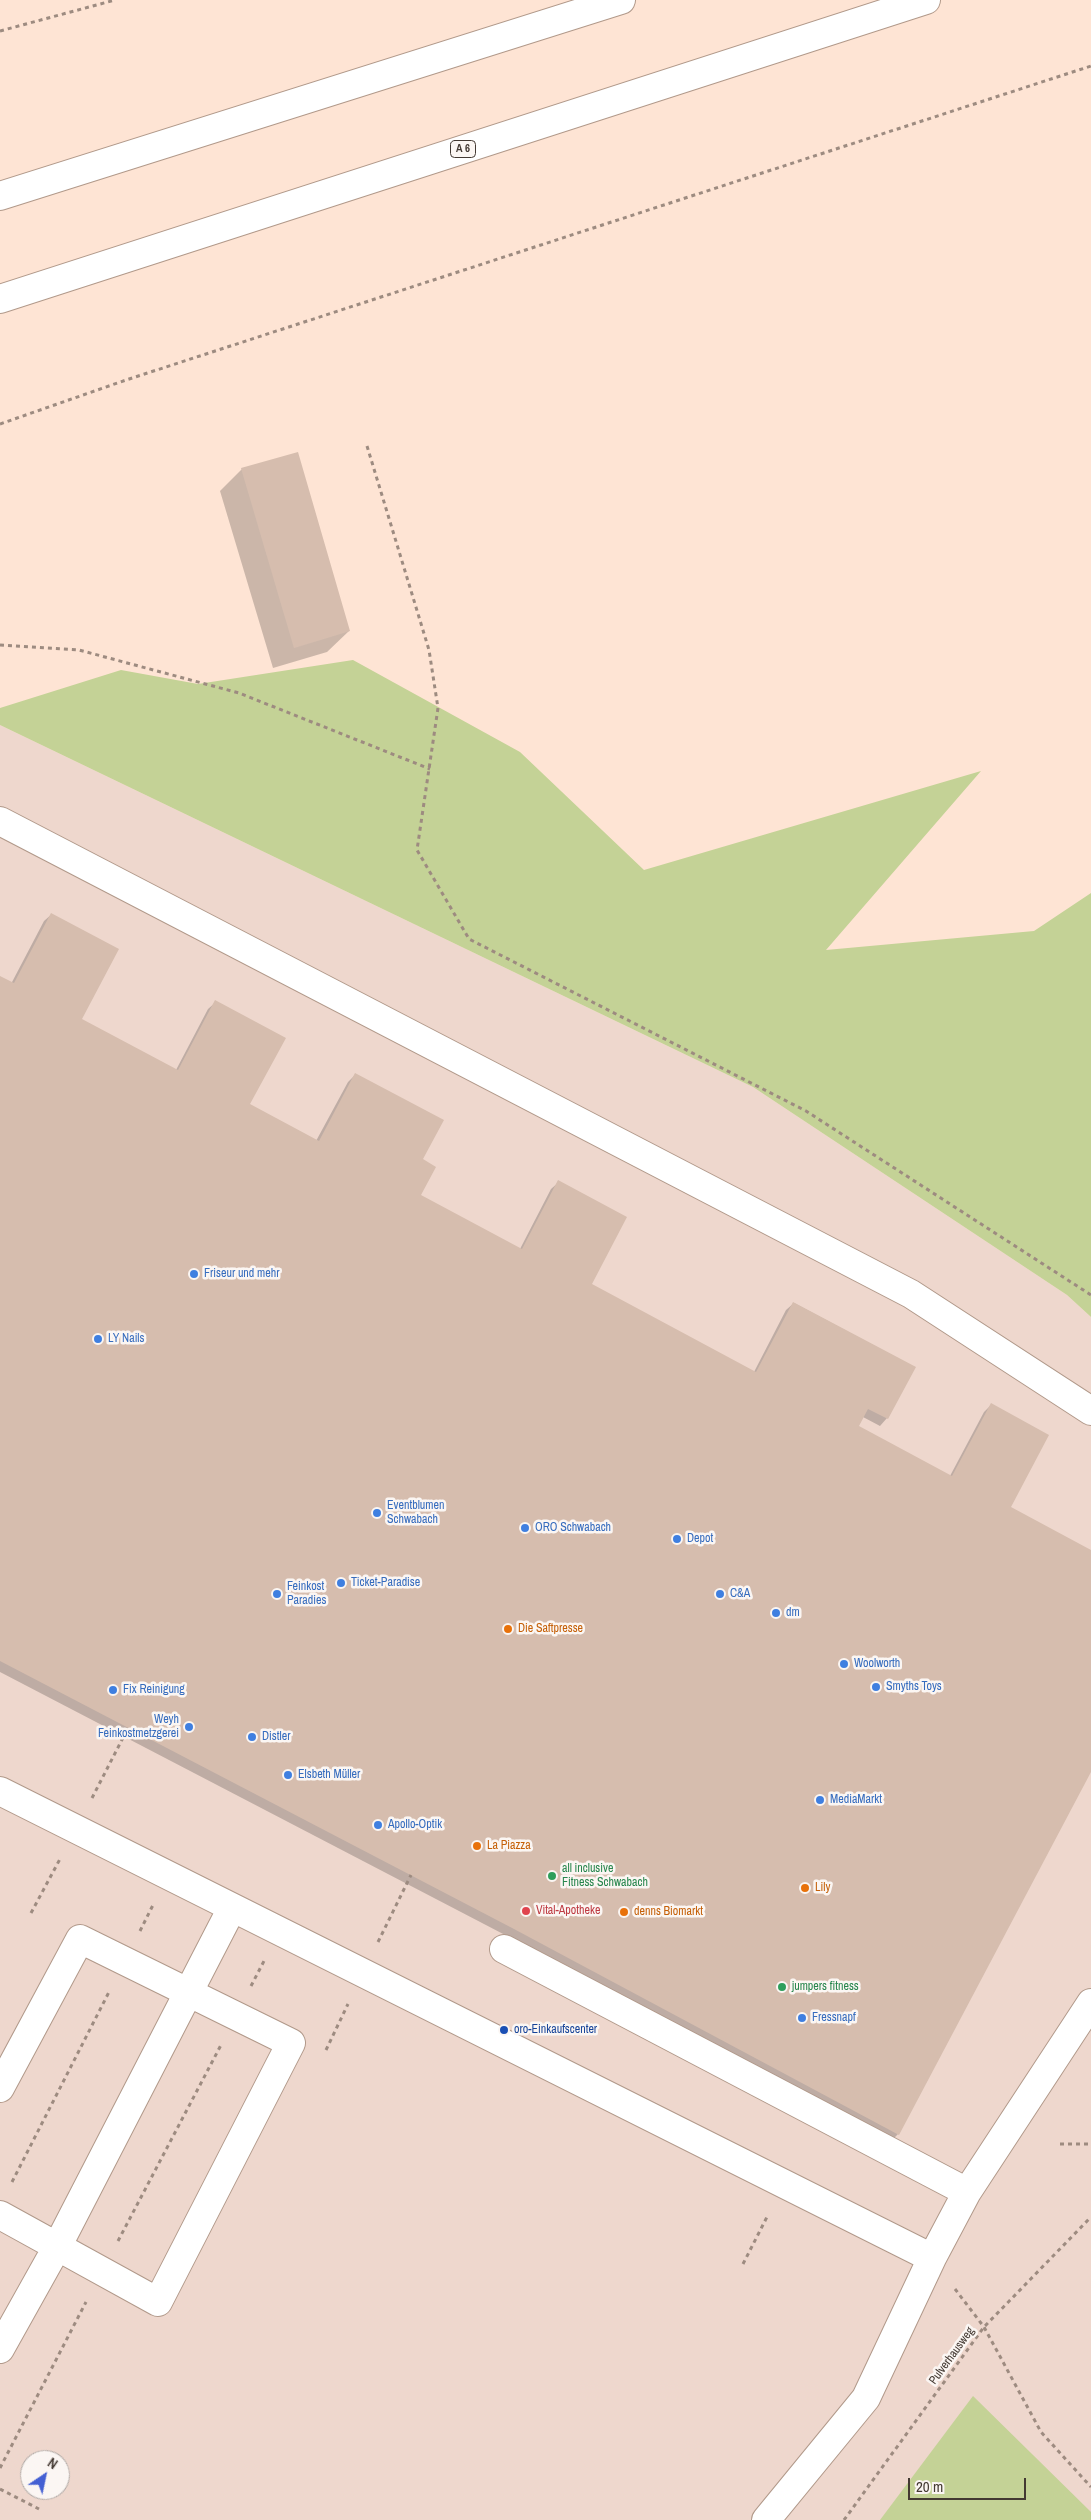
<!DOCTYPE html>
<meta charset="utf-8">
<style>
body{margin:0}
#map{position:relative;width:1091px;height:2520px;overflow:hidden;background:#fee4d4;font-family:"Archivo Narrow",sans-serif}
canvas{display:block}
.north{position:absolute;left:20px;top:2450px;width:50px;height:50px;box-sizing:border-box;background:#fbf6f3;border:1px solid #b1aaa6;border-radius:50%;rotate:34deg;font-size:14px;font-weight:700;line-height:20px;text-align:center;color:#433932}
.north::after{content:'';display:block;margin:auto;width:18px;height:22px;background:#4460d3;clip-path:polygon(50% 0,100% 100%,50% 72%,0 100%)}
.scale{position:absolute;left:908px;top:2478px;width:118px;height:22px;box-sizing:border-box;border:2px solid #433932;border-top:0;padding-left:6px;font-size:15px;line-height:18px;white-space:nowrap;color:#433932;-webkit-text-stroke:4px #fbf6f3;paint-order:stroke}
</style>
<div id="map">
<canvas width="1091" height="2520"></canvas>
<div class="north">N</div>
<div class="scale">20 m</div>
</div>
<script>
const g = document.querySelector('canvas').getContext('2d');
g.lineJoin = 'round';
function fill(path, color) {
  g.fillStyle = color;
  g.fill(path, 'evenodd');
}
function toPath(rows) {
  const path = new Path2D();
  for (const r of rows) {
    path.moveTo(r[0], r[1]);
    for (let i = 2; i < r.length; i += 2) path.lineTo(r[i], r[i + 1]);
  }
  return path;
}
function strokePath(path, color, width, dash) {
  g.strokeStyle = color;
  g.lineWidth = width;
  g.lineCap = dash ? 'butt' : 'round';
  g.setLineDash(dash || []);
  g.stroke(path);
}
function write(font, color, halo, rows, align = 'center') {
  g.font = font + ' "Archivo Narrow",sans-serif';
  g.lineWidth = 5;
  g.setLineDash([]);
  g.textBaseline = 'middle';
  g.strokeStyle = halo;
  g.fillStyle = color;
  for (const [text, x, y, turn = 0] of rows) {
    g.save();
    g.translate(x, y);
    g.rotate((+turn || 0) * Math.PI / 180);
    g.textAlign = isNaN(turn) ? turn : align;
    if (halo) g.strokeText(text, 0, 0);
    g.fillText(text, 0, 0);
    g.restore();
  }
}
const commercial = toPath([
 [0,725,753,1087,1067,1295,1091,1317,1091,2520,0,2520],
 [30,2460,60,2460,60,2490,30,2490]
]);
const green = toPath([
 [353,660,520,752,644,870,981,771,826,950,1034,931,1091,893,1091,1317,1067,1295,753,1087,0,725,0,708,121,670,198,684],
 [973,2396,1091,2512,1091,2520,880,2520]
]);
const shadow = toPath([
 [242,469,349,631,327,652,273,668,220,491],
 [52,914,80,1020,176,1070,208,1009,216,1002,249,1105,316,1141,348,1082,355,1075,421,1160,420,1196,520,1249,551,1189,559,1182,590,1285,754,1372,786,1310,794,1303,914,1367,887,1418,880,1426,863,1417,857,1427,950,1476,984,1412,991,1405,1009,1507,1091,1551,1091,1770,898,2134,891,2141,507,1936,0,1672,0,978,11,984,44,921]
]);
const building = toPath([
 [298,452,350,631,294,648,241,468],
 [51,913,119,949,82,1019,178,1070,215,1000,286,1038,250,1104,319,1141,355,1073,444,1120,423,1159,436,1167,421,1195,522,1249,558,1180,627,1217,592,1284,756,1372,793,1302,916,1367,888,1419,868,1409,859,1426,952,1476,991,1403,1049,1435,1011,1507,1091,1550,1091,1772,899,2135,514,1929,0,1661,0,976,14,983]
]);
const path = toPath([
 [0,31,115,0],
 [0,424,126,380,1091,66],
 [367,446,429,650,438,708,417,850,469,939,806,1111,1091,1295],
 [0,645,79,650,239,693,430,769],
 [92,1798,128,1728],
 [31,1913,60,1859],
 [140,1931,153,1905],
 [378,1942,411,1875],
 [251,1986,264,1961],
 [326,2050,348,2004],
 [1060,2144,1091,2144],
 [12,2182,109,1992],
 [118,2241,221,2045],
 [743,2264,768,2215],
 [955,2289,984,2327,1041,2432,1091,2487],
 [0,2468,86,2302],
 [0,2489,39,2509],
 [844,2520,984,2327,1091,2217]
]);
const minor = toPath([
 [0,821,911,1294,1091,1411],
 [0,1791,932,2258],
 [504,1949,967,2192],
 [0,2088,80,1939,291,2043,158,2302,0,2215],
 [0,2349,57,2247,232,1908],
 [766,2520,866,2398,932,2258,967,2192,1091,2003]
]);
const highway = toPath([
 [0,196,621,0],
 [0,299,926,0]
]);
const markers = [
 [194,1274,5,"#3f7fe0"],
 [98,1339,5,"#3f7fe0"],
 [377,1513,5,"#3f7fe0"],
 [525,1528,5,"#3f7fe0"],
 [677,1539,5,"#3f7fe0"],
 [341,1583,5,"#3f7fe0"],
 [277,1594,5,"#3f7fe0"],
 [720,1594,5,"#3f7fe0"],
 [776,1613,5,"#3f7fe0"],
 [508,1629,5,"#e8710a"],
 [844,1664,5,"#3f7fe0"],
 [876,1687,5,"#3f7fe0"],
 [113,1690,5,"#3f7fe0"],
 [189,1727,5,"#3f7fe0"],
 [252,1737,5,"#3f7fe0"],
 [288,1775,5,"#3f7fe0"],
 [820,1800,5,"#3f7fe0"],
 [378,1825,5,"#3f7fe0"],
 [477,1846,5,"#e8710a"],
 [552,1876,5,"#2e9e5b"],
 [805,1888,5,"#e8710a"],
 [526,1911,5,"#e0444e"],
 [624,1912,5,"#e8710a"],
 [782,1987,5,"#2e9e5b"],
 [802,2018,5,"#3f7fe0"],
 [504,2030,5,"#1a4fb4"]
];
const shields = [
 [463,149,25]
];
const shieldNames = [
 ["A 6",463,149]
];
const shopNames = [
 ["Friseur und mehr",204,1274],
 ["LY Nails",108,1339],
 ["Eventblumen",387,1506],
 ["Schwabach",387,1520],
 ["ORO Schwabach",535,1528],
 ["Depot",687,1539],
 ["Ticket-Paradise",351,1583],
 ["Feinkost",287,1587],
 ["Paradies",287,1601],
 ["C&A",730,1594],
 ["dm",786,1613],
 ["Woolworth",854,1664],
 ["Smyths Toys",886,1687],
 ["Fix Reinigung",123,1690],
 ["Weyh",179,1720,"right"],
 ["Feinkostmetzgerei",179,1734,"right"],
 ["Distler",262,1737],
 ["Elsbeth Müller",298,1775],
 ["MediaMarkt",830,1800],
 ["Apollo-Optik",388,1825],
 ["Fressnapf",812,2018]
];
const foodNames = [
 ["Die Saftpresse",518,1629],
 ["La Piazza",487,1846],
 ["Lily",815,1888],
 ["denns Biomarkt",634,1912]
];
const leisureNames = [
 ["all inclusive",562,1869],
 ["Fitness Schwabach",562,1883],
 ["jumpers fitness",792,1987]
];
const healthNames = [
 ["Vital-Apotheke",536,1911]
];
const transitNames = [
 ["oro-Einkaufscenter",514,2030]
];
const streetNames = [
 ["Pulverhausweg",952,2356,-54]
];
fill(commercial, '#eed7cd');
fill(green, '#c4d296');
fill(shadow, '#0003');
fill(building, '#d6bdae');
strokePath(minor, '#b1998a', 30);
strokePath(highway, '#b1998a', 30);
strokePath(path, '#9d8b80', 3, [4, 4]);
strokePath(minor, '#fff', 28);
strokePath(highway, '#fff', 28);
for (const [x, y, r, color] of markers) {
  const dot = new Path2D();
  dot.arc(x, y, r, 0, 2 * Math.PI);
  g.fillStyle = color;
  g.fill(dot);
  strokePath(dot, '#fbf6f3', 2);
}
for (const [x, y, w] of shields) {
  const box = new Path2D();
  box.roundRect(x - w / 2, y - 8.5, w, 17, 4);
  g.fillStyle = '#fbf6f3';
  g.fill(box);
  strokePath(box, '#433932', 1);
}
write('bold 11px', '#433932', null, shieldNames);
write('12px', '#366cbe', '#fbf6f3', shopNames, 'left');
write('12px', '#c56008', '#fbf6f3', foodNames, 'left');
write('12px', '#27864d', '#fbf6f3', leisureNames, 'left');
write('12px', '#be3a42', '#fbf6f3', healthNames, 'left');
write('12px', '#164399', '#fbf6f3', transitNames, 'left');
write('12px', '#433932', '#fbf6f3', streetNames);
</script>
